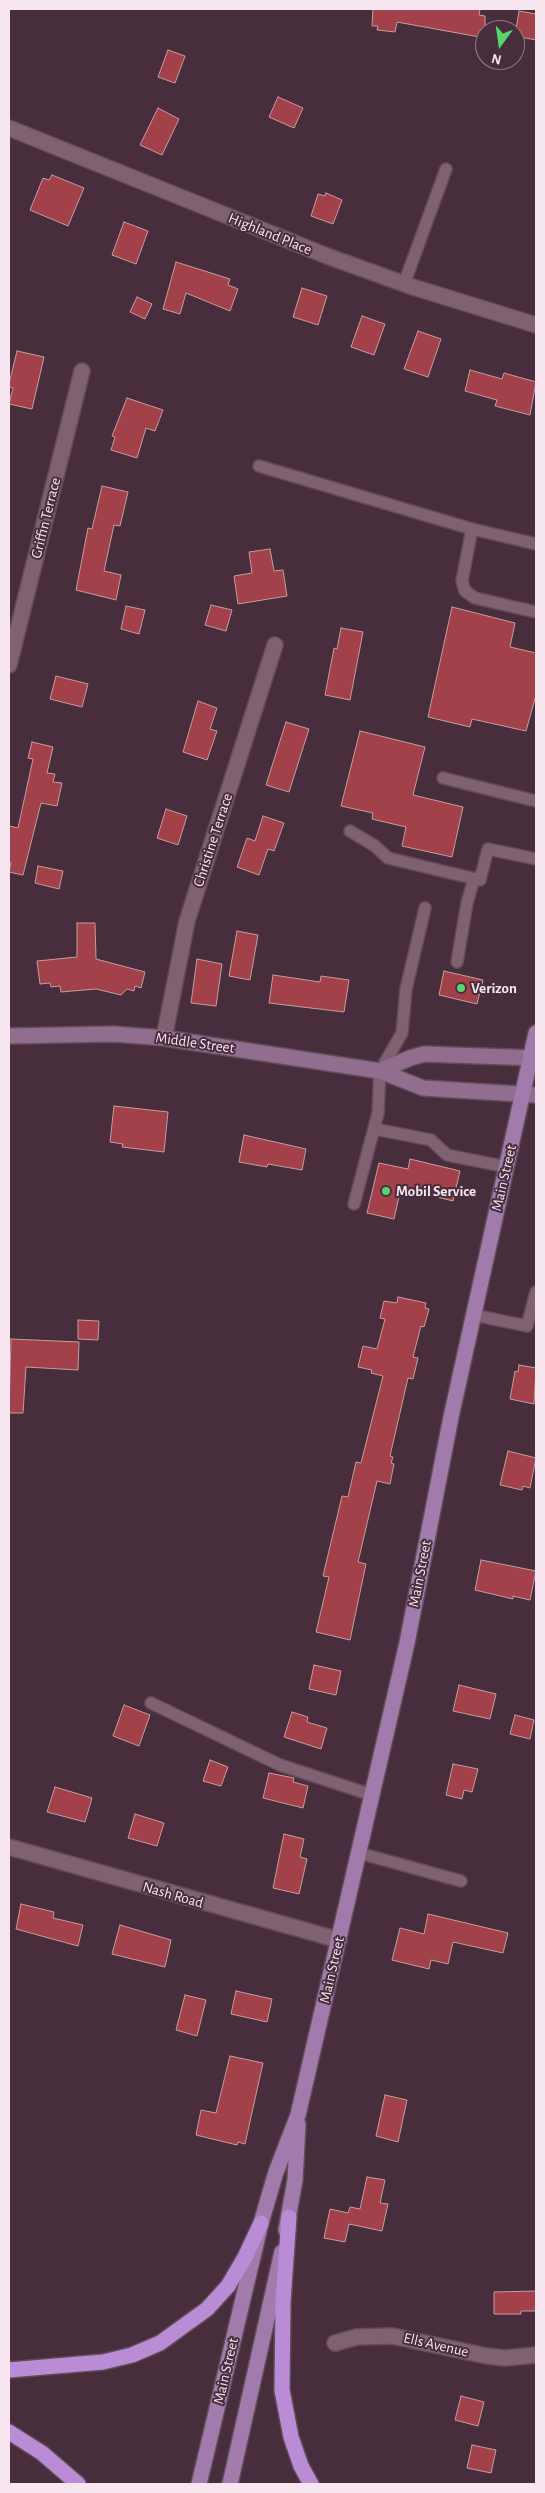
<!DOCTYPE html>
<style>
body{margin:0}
#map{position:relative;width:545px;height:2493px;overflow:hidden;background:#482e3d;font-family:"Alegreya Sans",sans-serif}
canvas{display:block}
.frame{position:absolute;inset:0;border:10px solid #f7e6ef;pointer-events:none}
.north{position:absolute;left:475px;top:20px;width:50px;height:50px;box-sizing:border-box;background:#482e3d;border:1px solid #8e7884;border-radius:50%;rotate:194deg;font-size:14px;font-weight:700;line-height:20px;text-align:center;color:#f7e6ef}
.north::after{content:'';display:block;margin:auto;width:18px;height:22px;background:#59d56f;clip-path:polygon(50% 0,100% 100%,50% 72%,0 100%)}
</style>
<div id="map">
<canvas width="545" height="2493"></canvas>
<div class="frame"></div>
<div class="north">N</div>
</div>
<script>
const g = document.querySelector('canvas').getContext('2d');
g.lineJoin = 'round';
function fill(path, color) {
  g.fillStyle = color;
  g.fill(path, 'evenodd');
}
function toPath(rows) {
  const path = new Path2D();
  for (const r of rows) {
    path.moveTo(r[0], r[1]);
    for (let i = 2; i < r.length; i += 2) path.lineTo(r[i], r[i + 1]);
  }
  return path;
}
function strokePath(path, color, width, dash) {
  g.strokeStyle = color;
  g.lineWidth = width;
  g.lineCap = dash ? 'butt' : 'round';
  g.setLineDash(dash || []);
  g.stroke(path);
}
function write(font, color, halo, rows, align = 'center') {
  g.font = font + ' "Alegreya Sans",sans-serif';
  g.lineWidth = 4;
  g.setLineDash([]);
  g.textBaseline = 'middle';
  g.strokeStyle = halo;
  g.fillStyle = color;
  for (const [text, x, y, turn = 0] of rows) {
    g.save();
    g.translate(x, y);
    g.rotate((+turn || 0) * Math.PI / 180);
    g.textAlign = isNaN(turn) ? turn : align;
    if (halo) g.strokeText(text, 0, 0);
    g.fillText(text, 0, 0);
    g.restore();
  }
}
const building = toPath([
 [373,9,480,9,479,15,485,16,485,38,397,22,395,32,377,30,378,26,372,26,373,9],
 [519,11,536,14,536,40,515,36,519,11],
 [168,50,185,56,175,83,158,77,168,50],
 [278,97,303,108,294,128,269,117,278,97],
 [158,108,179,119,162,155,140,145,158,108],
 [52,175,84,188,68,226,30,210,43,178,49,180,52,175],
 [326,193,342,200,333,224,311,216,318,194,325,196,326,193],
 [124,222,148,231,136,264,112,255,124,222],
 [176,262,230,279,228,285,238,289,230,311,186,293,180,314,163,309,176,262],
 [302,288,327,296,318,325,293,317,302,288],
 [137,297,152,304,145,319,130,312,137,297],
 [362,316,385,324,374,355,351,347,362,316],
 [418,331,441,339,428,377,404,369,418,331],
 [17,351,44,357,32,409,9,404,13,388,9,387,9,384,17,351],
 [470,370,502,379,504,373,536,382,530,415,495,406,497,400,465,391,470,370],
 [127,398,163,410,155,431,146,428,137,458,111,450,115,437,112,436,127,398],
 [102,486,128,492,120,526,114,525,104,571,121,575,116,600,76,590,88,528,92,529,102,486],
 [270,549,274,571,283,570,287,596,238,604,234,576,252,573,249,552,270,549],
 [211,605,232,610,226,631,205,625,211,605],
 [126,606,145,610,139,634,121,629,126,606],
 [452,607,515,623,510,647,536,653,536,695,526,731,472,719,470,727,428,717,452,607],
 [341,628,363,632,350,700,325,695,334,648,337,649,341,628],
 [56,676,88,684,82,707,50,699,56,676],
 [198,701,217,708,210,729,217,731,207,760,183,752,198,701],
 [286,722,309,729,289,792,266,785,286,722],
 [360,731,425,747,413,795,463,807,452,857,402,846,406,827,372,819,373,813,341,806,360,731],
 [32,742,53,747,47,773,55,774,53,782,62,783,57,806,41,803,23,875,9,872,11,862,9,862,9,826,18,828,33,759,28,758,32,742],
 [166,809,187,816,178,845,157,838,166,809],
 [263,816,284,823,274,851,268,849,259,875,237,867,247,838,255,841,263,816],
 [38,866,63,871,59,889,35,883,38,866],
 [77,923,95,923,96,959,145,972,141,988,135,986,134,991,127,989,121,995,96,989,61,992,60,986,51,987,50,983,40,984,37,961,77,957,77,923],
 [237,931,258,935,250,980,229,976,237,931],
 [197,959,222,964,216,1006,191,1003,197,959],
 [444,971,483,980,477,1004,439,995,444,971],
 [273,975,320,982,321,976,349,980,344,1012,269,1003,273,975],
 [114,1106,168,1112,164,1152,122,1147,123,1144,110,1142,114,1106],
 [244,1135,306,1149,302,1170,268,1164,267,1167,239,1162,244,1135],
 [410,1159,460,1171,453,1201,401,1188,394,1219,367,1213,379,1163,408,1169,410,1159],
 [398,1297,426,1303,425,1308,429,1309,424,1327,421,1326,413,1357,418,1358,413,1379,408,1378,390,1456,393,1457,391,1463,394,1464,390,1484,377,1481,358,1562,366,1564,350,1640,316,1632,329,1577,323,1576,342,1496,348,1497,356,1462,361,1463,383,1376,371,1373,372,1370,358,1367,363,1346,377,1349,385,1319,380,1318,384,1301,397,1303,398,1297],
 [78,1320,99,1321,98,1340,78,1339,78,1320],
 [11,1339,79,1342,78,1370,26,1367,23,1413,9,1413,11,1339],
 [519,1365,536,1368,534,1404,510,1399,515,1371,518,1372,519,1365],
 [508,1451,536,1458,530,1488,523,1486,522,1490,500,1485,508,1451],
 [481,1560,536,1571,530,1600,513,1596,513,1599,475,1590,481,1560],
 [314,1665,341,1671,336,1695,309,1689,314,1665],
 [459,1685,496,1694,490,1719,453,1711,459,1685],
 [124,1705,150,1715,139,1746,113,1736,124,1705],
 [292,1712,308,1717,307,1722,327,1728,321,1749,284,1737,292,1712],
 [515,1715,534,1720,530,1739,510,1734,515,1715],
 [210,1760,228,1767,221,1786,203,1781,210,1760],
 [453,1764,478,1769,472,1792,464,1790,462,1799,446,1795,453,1764],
 [269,1773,294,1778,293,1782,308,1786,303,1808,263,1798,269,1773],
 [55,1787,92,1798,85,1822,47,1812,55,1787],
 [135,1814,164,1823,157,1846,128,1838,135,1814],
 [284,1834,304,1839,300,1857,307,1859,299,1894,273,1888,284,1834],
 [21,1904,54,1912,53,1918,83,1925,78,1946,16,1929,21,1904],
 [428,1914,508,1933,503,1953,453,1942,448,1964,431,1960,429,1969,392,1960,400,1928,424,1934,428,1914],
 [120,1925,171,1940,165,1967,112,1954,120,1925],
 [236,1991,272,1999,267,2022,231,2014,236,1991],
 [185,1995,206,2000,197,2036,176,2030,185,1995],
 [230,2056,263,2063,245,2144,238,2142,237,2145,196,2135,201,2110,216,2113,230,2056],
 [385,2095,407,2100,398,2142,376,2136,385,2095],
 [367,2177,385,2180,380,2203,388,2204,382,2231,349,2224,345,2242,324,2238,330,2209,348,2213,350,2207,360,2209,367,2177],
 [536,2291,536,2311,521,2311,521,2314,494,2314,494,2292,536,2291],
 [461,2396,484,2402,478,2426,455,2420,461,2396],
 [472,2445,496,2450,491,2473,467,2468,472,2445]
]);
const service = toPath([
 [404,284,446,169],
 [259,466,472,529,536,544],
 [472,529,462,581,465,591,475,598,536,612],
 [443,778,536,801],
 [350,831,375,846,388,858,480,880,488,849,536,859],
 [457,962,467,903,474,879],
 [375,1129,431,1140,447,1155,507,1167],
 [354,1204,378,1113,380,1071,402,1033,406,989,425,908],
 [474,1315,527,1326,536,1292],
 [151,1703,280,1765,372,1795],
 [359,1853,461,1881]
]);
const minor = toPath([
 [9,128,327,256,413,287,536,325],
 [9,665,82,371],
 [164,1038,187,921,275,645],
 [9,1847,339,1940],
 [335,2343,357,2337,392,2336,487,2356,505,2358,536,2355]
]);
const secondary = toPath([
 [9,1036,114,1034,164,1038,380,1071,423,1088,536,1095],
 [380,1071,410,1058,424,1054,536,1058]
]);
const primary = toPath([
 [286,2230,295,2180,298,2124],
 [199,2484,261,2223,276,2172,298,2115,407,1643,451,1417,536,1033],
 [230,2484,282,2252]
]);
const motorway = toPath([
 [289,2217,283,2301,282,2390,291,2437,301,2466,311,2484],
 [9,2370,103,2362,132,2355,160,2343,207,2309,228,2286,245,2257,261,2223],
 [9,2432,42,2453,78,2484]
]);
const markers = [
 [461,988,5,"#59d56f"],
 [386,1191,5,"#59d56f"]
];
const streetNames = [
 ["Highland Place",270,234,22],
 ["Griffin Terrace",46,518,-76],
 ["Christine Terrace",213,840,-72],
 ["Middle Street",195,1043,8],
 ["Main Street",504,1178,-77],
 ["Main Street",420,1574,-79],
 ["Nash Road",173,1895,16],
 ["Main Street",332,1970,-77],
 ["Ells Avenue",436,2345,13],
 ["Main Street",226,2371,-77]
];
const poiNames = [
 ["Verizon",471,988],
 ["Mobil Service",396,1191]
];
fill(building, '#a2414a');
strokePath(building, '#c49e9f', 1);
strokePath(service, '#624c59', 14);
strokePath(minor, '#624c59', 18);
strokePath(secondary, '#624c59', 18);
strokePath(primary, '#624c59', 18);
strokePath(motorway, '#624c59', 18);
strokePath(service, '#7f6171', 11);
strokePath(minor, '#7f6171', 15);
strokePath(secondary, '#916e8f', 15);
strokePath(primary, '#a27bad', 15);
strokePath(motorway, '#ba8cd5', 15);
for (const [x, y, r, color] of markers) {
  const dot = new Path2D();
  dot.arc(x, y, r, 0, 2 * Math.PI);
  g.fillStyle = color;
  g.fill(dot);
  strokePath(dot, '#482e3d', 2);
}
write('15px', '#f7e6ef', '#482e3d', streetNames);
write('bold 15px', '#f7e6ef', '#482e3d', poiNames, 'left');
</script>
